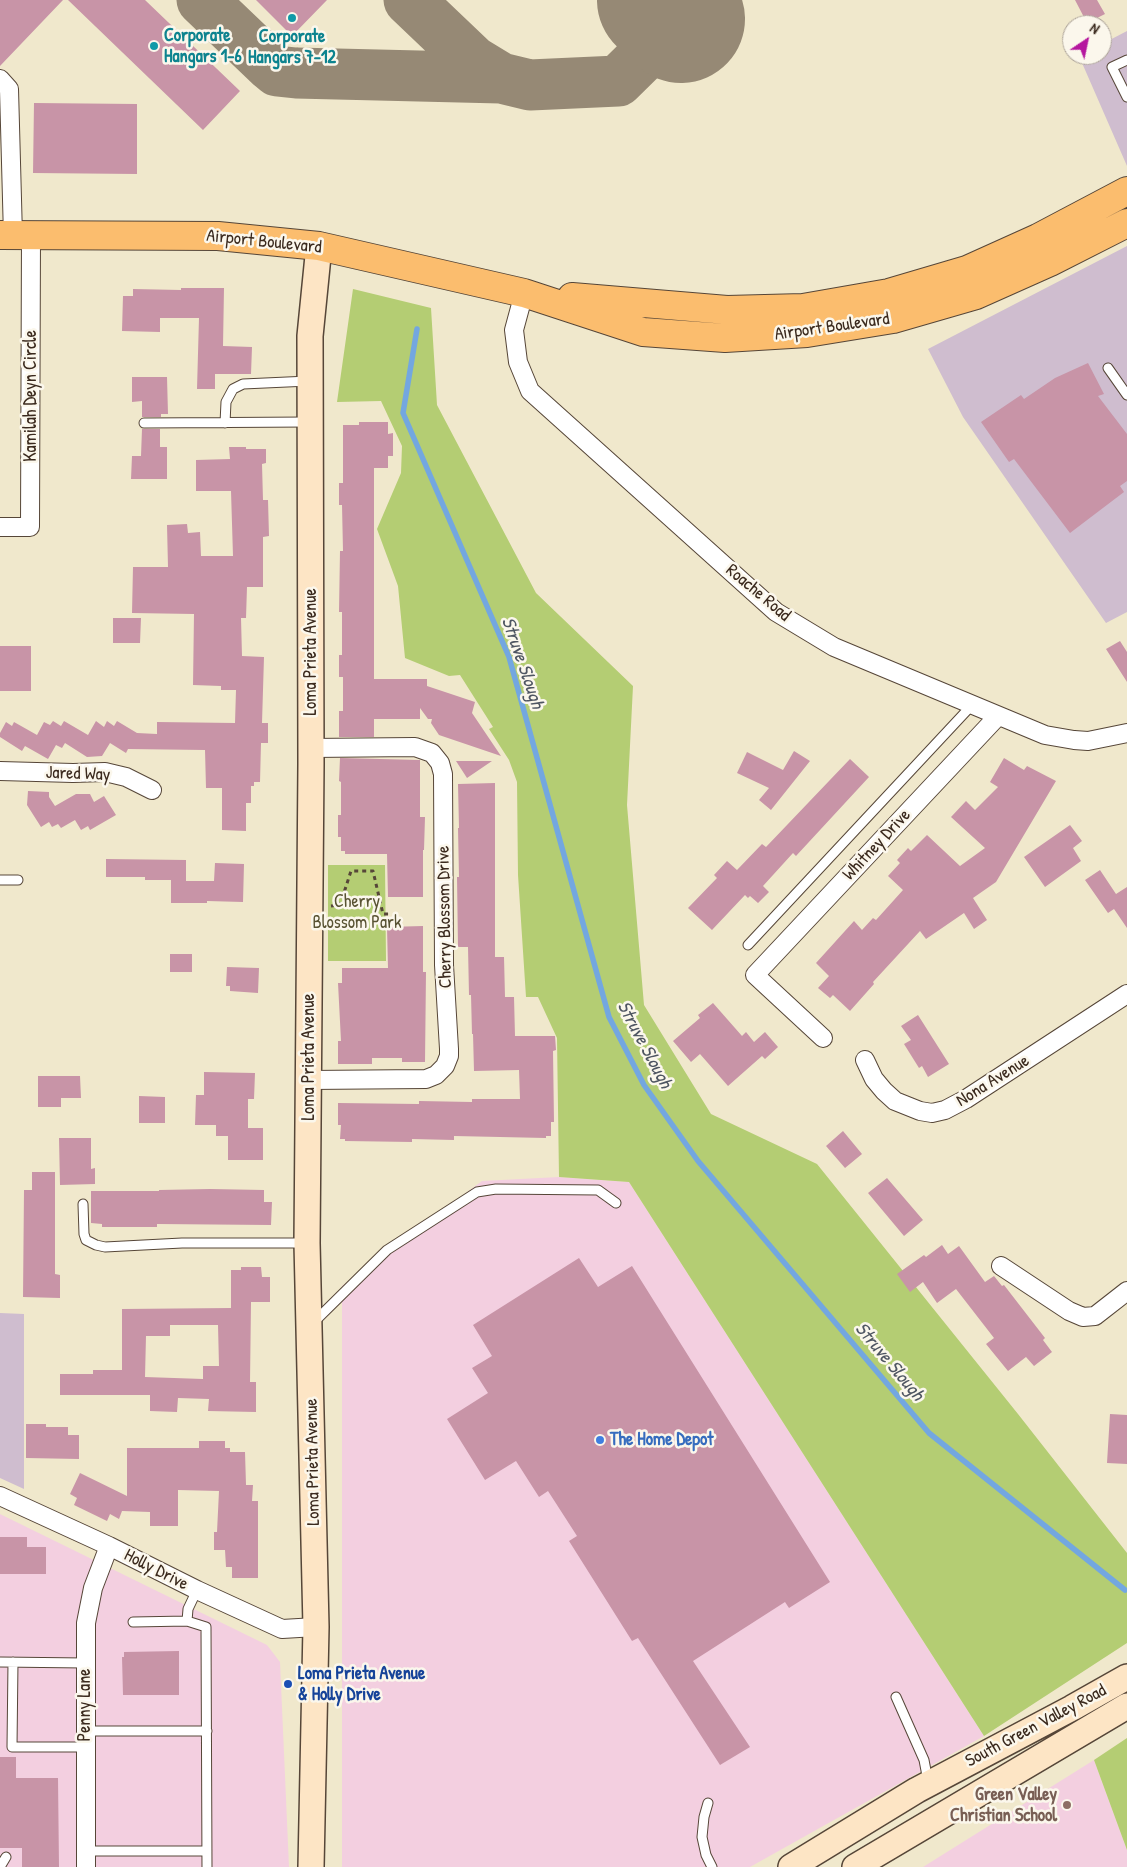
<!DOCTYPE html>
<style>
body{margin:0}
#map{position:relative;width:1127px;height:1867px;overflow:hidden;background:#f0e8cc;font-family:"Patrick Hand",sans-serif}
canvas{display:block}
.north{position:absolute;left:1062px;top:15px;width:50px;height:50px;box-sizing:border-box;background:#fbf7ec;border:1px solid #aea59a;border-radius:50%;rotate:34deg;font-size:14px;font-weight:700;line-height:20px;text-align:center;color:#3b2a1e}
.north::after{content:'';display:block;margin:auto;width:18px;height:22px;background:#b5179e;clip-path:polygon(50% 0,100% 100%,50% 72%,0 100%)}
</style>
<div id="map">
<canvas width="1127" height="1867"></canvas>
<div class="north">N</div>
</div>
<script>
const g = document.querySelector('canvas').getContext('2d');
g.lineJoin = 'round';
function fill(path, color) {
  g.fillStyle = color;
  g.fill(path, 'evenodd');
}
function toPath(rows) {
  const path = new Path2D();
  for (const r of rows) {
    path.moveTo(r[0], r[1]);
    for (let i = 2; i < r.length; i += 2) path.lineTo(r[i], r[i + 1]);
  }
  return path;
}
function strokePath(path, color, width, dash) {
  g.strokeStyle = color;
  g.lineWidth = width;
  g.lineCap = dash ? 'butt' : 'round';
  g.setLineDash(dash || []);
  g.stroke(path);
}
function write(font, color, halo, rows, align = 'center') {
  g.font = font + ' "Patrick Hand",sans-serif';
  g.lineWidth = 5;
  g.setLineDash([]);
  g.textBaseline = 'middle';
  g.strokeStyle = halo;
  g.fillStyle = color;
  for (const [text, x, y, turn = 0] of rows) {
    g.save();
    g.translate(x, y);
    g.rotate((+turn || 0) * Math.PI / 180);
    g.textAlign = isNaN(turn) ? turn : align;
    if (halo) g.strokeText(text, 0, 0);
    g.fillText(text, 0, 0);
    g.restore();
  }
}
const built = toPath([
 [559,1177,629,1182,984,1736,750,1867,342,1867,342,1286,482,1181],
 [0,1514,267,1645,280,1662,289,1867,0,1867],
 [1094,1760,1127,1850,1127,1867,923,1867]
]);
const industrial = toPath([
 [1127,31,1127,166,1079,56,1102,55,1102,44],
 [1127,246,1127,612,1106,623,963,417,928,349],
 [0,1313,24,1314,24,1489,0,1478]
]);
const green = toPath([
 [353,289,431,308,437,405,536,593,633,686,627,805,644,1005,711,1114,817,1164,1018,1414,1127,1553,1127,1643,984,1736,629,1182,559,1177,557,1038,538,997,526,997,518,875,517,782,509,760,489,729,493,727,460,675,449,676,405,658,398,586,377,529,401,473,402,446,381,401,337,402],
 [328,865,385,865,386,961,328,961],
 [1127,1738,1127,1850,1094,1760]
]);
const stream = toPath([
 [417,329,403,413,509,657,609,1017,644,1085,698,1161,929,1433,1125,1590]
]);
const taxiway = toPath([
 [202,0,271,66,277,71,296,73,501,78],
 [409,0,473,61,501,78,530,85,618,81,681,19]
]);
const runway = toPath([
 [661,0,681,19]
]);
const building = toPath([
 [0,0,63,0,0,66],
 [68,0,145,0,240,91,203,130],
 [256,0,327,0,292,36],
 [1075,0,1097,0,1105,14,1087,23],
 [34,103,137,104,137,174,33,173],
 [181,288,224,288,223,346,252,347,251,374,215,374,215,389,197,389,199,318,160,318,160,332,122,331,123,296,133,296,133,289,181,290],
 [1088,363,1104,394,1098,396,1127,434,1127,481,1120,486,1124,492,1070,533,1014,459,1009,462,981,422,1021,395,1024,399,1055,378],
 [132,377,167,377,168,414,161,414,161,417,142,417,142,401,132,402],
 [359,422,388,422,388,434,393,433,393,456,388,456,388,468,374,468,374,679,427,679,427,686,475,702,472,713,501,756,439,735,431,723,432,719,428,719,420,708,420,719,374,719,374,737,339,737,339,711,343,711,343,677,339,677,339,655,342,655,342,612,339,612,340,551,343,551,342,505,339,505,339,483,343,483,343,425,359,425],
 [142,429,160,429,160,447,167,447,167,479,131,479,132,456,141,456],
 [229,447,246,447,246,449,266,449,266,463,262,464,263,500,268,500,269,536,263,537,263,587,247,587,246,618,241,618,242,656,264,657,262,723,268,723,268,743,261,743,260,782,254,782,254,786,251,786,251,803,246,803,246,831,222,830,222,788,206,788,205,750,128,749,126,753,110,743,102,756,87,757,65,743,62,748,56,745,48,759,25,746,22,751,0,737,0,733,6,722,12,726,14,722,37,735,44,722,50,725,53,721,61,726,64,721,88,735,96,721,104,727,107,721,114,726,117,721,137,733,157,734,157,722,235,723,236,690,221,690,221,686,193,685,194,614,132,613,133,567,168,567,167,525,187,524,188,533,200,532,201,556,233,556,231,491,196,491,196,460,230,459],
 [113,618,141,618,140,643,113,643],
 [1120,641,1127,652,1127,682,1106,649],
 [0,646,31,646,31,691,0,691],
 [794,751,810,761,771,810,759,800,769,788,737,773,747,752,783,770],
 [340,758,420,760,420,817,425,817,424,850,423,850,423,897,388,897,387,854,345,854,345,851,341,851,341,837,338,837,338,815,341,815,341,782,339,781],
 [1004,758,1024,770,1027,766,1056,781,996,882,973,898,987,920,974,929,964,913,926,939,920,931,873,982,874,984,850,1011,833,995,830,998,818,988,829,976,816,963,854,921,862,930,873,918,876,920,903,890,888,876,900,863,897,860,908,848,911,851,927,835,960,866,985,848,951,817,966,801,975,810,998,787,990,782],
 [850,759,869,777,796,856,793,853,763,886,769,892,758,903,750,896,748,898,745,895,712,930,688,908,717,878,714,875,727,861,737,870,762,844,766,847],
 [456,761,492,761,467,778],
 [495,783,495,957,504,957,505,997,514,997,515,1036,555,1036,556,1050,553,1051,554,1122,551,1122,551,1136,546,1136,546,1138,454,1136,454,1140,412,1139,412,1142,345,1141,345,1139,340,1139,341,1125,338,1125,338,1103,419,1104,419,1101,472,1102,472,1099,520,1099,519,1070,474,1071,473,1034,472,1034,471,995,469,995,468,947,458,947,457,877,459,877,458,828,459,828,458,784],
 [28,791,49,792,49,797,55,806,76,794,90,794,94,802,104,796,116,815,90,830,88,826,81,830,75,820,61,828,58,824,52,827,49,822,41,827,27,805],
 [1070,825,1082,841,1073,848,1081,861,1045,887,1024,857],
 [106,859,186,860,186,881,214,881,215,863,244,864,243,902,207,901,207,903,171,903,171,880,145,880,145,877,106,877],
 [1100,870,1116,894,1127,887,1127,928,1114,909,1108,913,1085,880],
 [423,926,423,972,426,972,425,1062,402,1062,402,1058,372,1058,372,1064,338,1064,338,1041,341,1041,338,983,342,983,342,968,388,968,387,927],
 [170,954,192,954,192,972,170,972],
 [227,967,259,968,258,993,230,991,230,986,226,986],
 [713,1003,742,1036,746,1032,754,1042,765,1032,778,1047,765,1059,762,1056,728,1086,700,1054,691,1062,673,1041,700,1018,698,1015],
 [918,1015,949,1064,928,1077,922,1066,919,1068,904,1044,911,1040,901,1026],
 [204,1072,255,1073,254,1099,248,1099,248,1128,263,1128,263,1160,228,1160,228,1136,216,1136,216,1125,195,1125,196,1095,204,1095],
 [38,1076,80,1076,81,1098,61,1098,61,1107,38,1107],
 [139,1096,165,1097,165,1123,139,1123],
 [843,1131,862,1154,845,1168,826,1146],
 [59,1138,91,1138,91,1169,95,1168,95,1184,60,1185],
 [32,1172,55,1172,55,1274,60,1275,60,1298,23,1297,24,1190,32,1190],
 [887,1178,923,1220,904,1236,868,1193],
 [210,1189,264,1190,264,1202,272,1202,271,1225,157,1224,157,1227,102,1227,102,1224,91,1223,91,1191,159,1191,159,1190],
 [942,1245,948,1254,959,1246,985,1282,994,1276,1002,1286,1004,1285,1045,1338,1043,1340,1052,1352,1034,1366,1026,1357,1008,1371,986,1344,994,1338,956,1289,937,1303,923,1282,910,1292,897,1274,924,1255,926,1257],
 [579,1258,598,1287,632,1266,830,1582,789,1608,785,1602,693,1661,750,1747,720,1765,638,1638,632,1641,569,1541,577,1536,548,1491,539,1497,516,1461,485,1480,447,1419,488,1393,472,1368,492,1356,473,1325],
 [241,1267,261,1267,262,1277,270,1277,270,1302,251,1302,250,1382,256,1382,256,1412,208,1411,209,1399,178,1398,177,1412,150,1411,150,1395,60,1395,60,1374,93,1374,93,1370,122,1370,122,1309,231,1308,231,1270,241,1270],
 [170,1325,218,1325,219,1366,203,1366,203,1379,145,1377,146,1336,170,1336],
 [1110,1414,1127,1415,1127,1464,1107,1463],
 [26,1424,46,1424,46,1427,68,1427,68,1435,79,1435,79,1459,26,1458],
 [199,1441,225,1441,225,1448,230,1448,230,1452,245,1452,246,1485,253,1485,252,1501,258,1501,258,1578,232,1578,232,1567,226,1567,225,1550,214,1550,214,1532,217,1532,219,1491,178,1490,178,1526,150,1526,150,1512,122,1511,119,1519,110,1514,107,1521,74,1505,77,1498,70,1494,80,1473,127,1496,127,1448,199,1448],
 [0,1537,27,1537,27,1547,46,1547,46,1574,0,1574],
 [179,1651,179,1695,123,1695,122,1657,124,1657,124,1652],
 [0,1757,16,1757,16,1778,58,1778,59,1867,22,1867,22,1848,0,1848]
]);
const path = toPath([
 [331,906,340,905,351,871,373,871,383,914,389,914]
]);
const lane = toPath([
 [1127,60,1112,67,1127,97],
 [1108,368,1127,395],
 [144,423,309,422],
 [225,423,226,402,233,389,243,384,309,381],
 [0,880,18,880],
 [748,945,972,705],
 [83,1204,84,1234,86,1240,96,1245,105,1247,182,1243,306,1243],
 [314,1322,387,1250,477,1192,496,1189,598,1190,616,1203],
 [197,1590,188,1609,187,1621,206,1627,207,1867],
 [133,1622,187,1621],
 [0,1662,85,1663],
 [13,1662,12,1747,85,1747],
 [896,1697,924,1760,928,1781],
 [85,1731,207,1731],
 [708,1803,704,1817,702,1837,706,1855,712,1867],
 [86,1851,207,1851],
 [0,1867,6,1857]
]);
const street = toPath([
 [0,79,9,89,13,236],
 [524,293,514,330,518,362,530,391,776,612,834,647,1045,735,1074,740,1088,741,1127,733],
 [0,527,30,527,31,236],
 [0,771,73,773,105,772,126,777,152,790],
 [823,1038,755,975,998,716],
 [865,1060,874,1079,884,1091,895,1101,920,1111,932,1113,945,1110,966,1099,1127,994],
 [309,1080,426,1079,436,1075,445,1066,449,1056,449,1049,444,965,443,774,440,763,432,753,415,747,311,748],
 [1001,1266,1069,1311,1083,1317,1095,1316,1127,1291],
 [0,1496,109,1546,197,1590,282,1629,316,1627],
 [86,1867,86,1623,93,1588,109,1546]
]);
const secondary = toPath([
 [311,1867,316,1627,307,1243,311,764,310,336,319,246],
 [791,1867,917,1790,1072,1708,1127,1677],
 [855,1867,1127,1706]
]);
const primary = toPath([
 [0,235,218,236,319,246,524,293,643,332,725,338,807,333,893,319,976,295,1050,262,1127,223],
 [572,297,727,310,803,308,889,293,967,270,1038,238,1127,191]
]);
const markers = [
 [292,18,5,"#0f9aa8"],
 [154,46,5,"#0f9aa8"],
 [600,1440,5,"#3f7fe0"],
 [288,1684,5,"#1a4fb4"],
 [1067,1805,5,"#8d6e63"]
];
const cultureNames = [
 ["Corporate",164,36],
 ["Hangars 1-6",164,57],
 ["Corporate",292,37,"center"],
 ["Hangars 7-12",292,58,"center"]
];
const streetNames = [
 ["Airport Boulevard",264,242,6],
 ["Airport Boulevard",832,327,-8],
 ["Kamilah Deyn Circle",31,396,-90],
 ["Roache Road",758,593,40],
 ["Loma Prieta Avenue",311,652,-90],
 ["Jared Way",78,774,2],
 ["Whitney Drive",877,845,-47],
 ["Cherry Blossom Drive",445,917,-91],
 ["Loma Prieta Avenue",309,1057,-90],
 ["Nona Avenue",993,1081,-32],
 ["Loma Prieta Avenue",313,1462,-91],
 ["Holly Drive",156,1570,27],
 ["Penny Lane",85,1705,-90],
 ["South Green Valley Road",1036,1726,-28]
];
const parkNames = [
 ["Cherry",357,902],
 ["Blossom Park",357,923]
];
const shopNames = [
 ["The Home Depot",610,1440]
];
const transitNames = [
 ["Loma Prieta Avenue",298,1674],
 ["& Holly Drive",298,1695]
];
const educationNames = [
 ["Green Valley",1057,1795],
 ["Christian School",1057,1816]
];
const waterNames = [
 ["Struve Slough",522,663,71],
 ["Struve Slough",644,1045,62],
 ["Struve Slough",889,1362,50]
];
fill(built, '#f3cfe0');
fill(industrial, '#cfbdcf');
fill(green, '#b4cd73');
strokePath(stream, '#73a7e0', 5.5);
strokePath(taxiway, '#968975', 51);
strokePath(runway, '#968975', 128);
fill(building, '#c894a7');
strokePath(lane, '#564638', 11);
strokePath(street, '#564638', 20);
strokePath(secondary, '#564638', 28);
strokePath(primary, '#564638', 30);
strokePath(path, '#564638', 3, [4, 4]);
strokePath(lane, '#fff', 9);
strokePath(street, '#fff', 18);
strokePath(secondary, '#fde5c5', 25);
strokePath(primary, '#fbbd6e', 28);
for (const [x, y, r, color] of markers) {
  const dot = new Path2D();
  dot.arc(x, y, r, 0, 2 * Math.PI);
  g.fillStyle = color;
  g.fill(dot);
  strokePath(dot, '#fbf7ec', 2);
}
write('bold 18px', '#0d838f', '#fbf7ec', cultureNames, 'left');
write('18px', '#3b2a1e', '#fbf7ec', streetNames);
write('18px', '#595333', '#fbf7ec', parkNames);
write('bold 18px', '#366cbe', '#fbf7ec', shopNames, 'left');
write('bold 18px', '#164399', '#fbf7ec', transitNames, 'left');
write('bold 18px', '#785e54', '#fbf7ec', educationNames, 'right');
write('italic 19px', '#4f5662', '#fbf7ec', waterNames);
</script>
